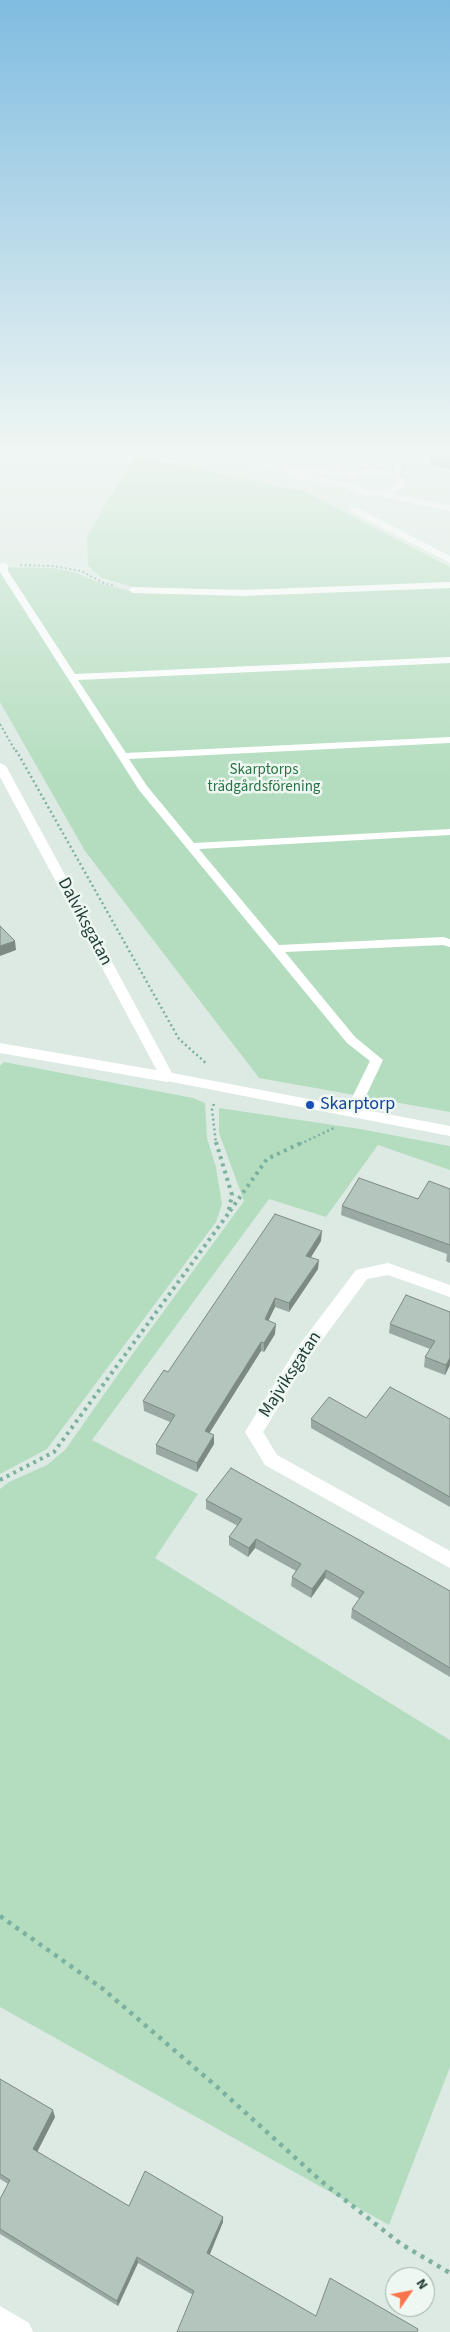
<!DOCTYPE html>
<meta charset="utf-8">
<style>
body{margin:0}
#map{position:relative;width:450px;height:2332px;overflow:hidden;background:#ddeae4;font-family:"Source Sans 3",sans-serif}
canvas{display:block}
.north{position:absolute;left:385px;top:2267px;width:50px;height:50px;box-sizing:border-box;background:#eef7f2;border:1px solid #9baca6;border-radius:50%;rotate:57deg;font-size:14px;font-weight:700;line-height:20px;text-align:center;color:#1e3b33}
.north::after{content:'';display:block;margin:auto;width:18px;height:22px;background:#fa744b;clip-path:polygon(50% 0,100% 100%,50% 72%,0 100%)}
</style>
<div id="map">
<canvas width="450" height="2332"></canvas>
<div class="north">N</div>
</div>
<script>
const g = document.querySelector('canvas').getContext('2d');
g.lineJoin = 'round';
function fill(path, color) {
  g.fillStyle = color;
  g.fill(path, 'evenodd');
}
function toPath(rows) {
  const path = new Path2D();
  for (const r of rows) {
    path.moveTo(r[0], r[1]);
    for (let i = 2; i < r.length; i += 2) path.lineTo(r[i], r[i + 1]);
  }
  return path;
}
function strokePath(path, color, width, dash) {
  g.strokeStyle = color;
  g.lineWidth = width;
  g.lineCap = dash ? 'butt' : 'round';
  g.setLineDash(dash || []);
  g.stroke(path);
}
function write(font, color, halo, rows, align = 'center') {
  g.font = font + ' "Source Sans 3",sans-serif';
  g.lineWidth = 5;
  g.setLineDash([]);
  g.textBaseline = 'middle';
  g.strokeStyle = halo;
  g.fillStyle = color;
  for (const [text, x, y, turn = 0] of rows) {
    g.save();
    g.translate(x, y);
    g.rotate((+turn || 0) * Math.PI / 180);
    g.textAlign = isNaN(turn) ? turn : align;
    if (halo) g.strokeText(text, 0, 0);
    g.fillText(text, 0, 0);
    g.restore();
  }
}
const green = toPath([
 [135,456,306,492,450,567,450,582,299,590,173,591,136,588,102,578,88,566,87,536],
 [0,567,52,568,74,572,105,585,132,591,450,587,450,1112,259,1078,85,851,0,702],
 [4,1062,193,1098,205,1103,207,1138,216,1167,222,1204,216,1222,47,1449,0,1474,0,1066],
 [219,1108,360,1129,450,1146,450,1170,378,1145,326,1217,269,1199,92,1440,198,1494,155,1558,450,1740,450,2067,389,2225,0,2007,0,1489,9,1482,47,1465,65,1450,126,1363,244,1201,219,1133]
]);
const pathFar3 = toPath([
 [137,452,193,464],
 [20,565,53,566,81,571,104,583,115,586],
 [0,724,16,752]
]);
const pathFar2 = toPath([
 [16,750,179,1039,207,1064],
 [214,1104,212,1109,216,1144],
 [300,1144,334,1128]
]);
const pathFar1 = toPath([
 [230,1211,267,1159,303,1142],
 [0,1480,54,1452,228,1214,232,1195,216,1142]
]);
const path = toPath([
 [0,1916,103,1989,216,2086,321,2181,401,2244,450,2273]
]);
const service = toPath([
 [4,562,8,565,8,571,75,674,450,657,450,663,78,680,126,753,450,737,450,743,129,759,147,786,194,843,450,829,450,835,199,849,279,945,443,937,450,939,450,947,443,945,285,952,355,1037,383,1060,357,1115,352,1117,345,1112,370,1061,347,1043,139,790,0,572,0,564,4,562],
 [450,582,450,588,243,596,133,593,128,590,133,587,243,590,450,582]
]);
const minor = toPath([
 [351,508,357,508,450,556,450,563,351,512,351,508],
 [0,1043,167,1072,172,1074,174,1077,172,1080,167,1082,0,1053,0,1043],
 [388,1263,450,1285,450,1297,388,1275,367,1279,306,1362,263,1432,277,1455,450,1551,450,1568,265,1465,245,1432,294,1352,356,1270,388,1263],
 [0,2306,29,2323,33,2332,0,2332,0,2306]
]);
const tertiary = toPath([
 [199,452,217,452,288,467,355,472,366,469,386,470,404,479,404,487,393,494,450,505,450,511,379,496,360,495,345,487,299,479,285,472,199,452],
 [302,474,355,478,366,475,385,476,396,480,396,484,386,490,369,491,351,483,302,474],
 [0,763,6,766,172,1073,450,1126,450,1136,162,1080,0,777,0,763]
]);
const secondary = toPath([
 [396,452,407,452,399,479,392,477,396,459,369,474,362,472,396,452]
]);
const wall = toPath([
 [450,452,450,469,430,465,431,457],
 [450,1189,450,1263,446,1261,447,1254,341,1215,342,1206,418,1199],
 [321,1241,311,1257,318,1269,289,1312,275,1307,268,1320,275,1334,264,1352,261,1351,209,1433,214,1444,197,1472,156,1454,156,1445,170,1422,144,1411,143,1401],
 [450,1312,450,1365,445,1375,424,1367,425,1357,430,1349,389,1333,390,1324],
 [311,1419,450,1419,450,1507,311,1428],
 [206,1500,450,1591,450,1677,351,1618,352,1609,360,1599,325,1578,311,1598,291,1586,292,1577,296,1571,255,1548,248,1557,229,1545,229,1537,238,1526,206,1509],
 [0,2079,55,2117,37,2152,129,2206,223,2217,223,2222,209,2254,316,2316,418,2329,177,2332,193,2295,138,2263,118,2306,0,2234,0,2200,8,2184,0,2179]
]);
const shadedWall = toPath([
 [15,941,16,950,0,956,0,946],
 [322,1231,321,1241,306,1265,306,1256],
 [319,1260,318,1269,289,1312,289,1303],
 [275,1298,275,1307,265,1328,265,1319],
 [276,1324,275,1334,264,1352,264,1343],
 [261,1342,261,1351,205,1440,205,1431],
 [450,1358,450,1365,445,1375,446,1365],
 [214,1435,214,1444,197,1472,197,1463],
 [256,1539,255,1548,248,1557,249,1548],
 [326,1570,325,1578,311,1598,312,1589],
 [53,2110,55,2117,35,2156,33,2149],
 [223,2217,223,2222,208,2259,207,2253],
 [137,2257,138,2263,118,2306,117,2301]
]);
const building = toPath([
 [436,452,450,452,450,461,431,457,436,452],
 [0,926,15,941,0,946,0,926],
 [359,1178,418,1199,429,1181,450,1189,450,1245,342,1206,359,1178],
 [275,1214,322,1231,306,1256,319,1260,289,1303,275,1298,265,1319,276,1324,264,1343,261,1342,205,1431,214,1435,197,1463,156,1445,175,1415,143,1401,164,1370,168,1372,275,1214],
 [406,1295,450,1312,450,1358,446,1365,425,1357,435,1341,390,1324,406,1295],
 [390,1387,450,1419,450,1497,311,1419,329,1397,366,1418,390,1387],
 [231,1468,450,1591,450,1668,352,1609,364,1592,326,1570,312,1589,292,1577,301,1564,256,1539,249,1548,229,1537,242,1519,206,1500,231,1468],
 [0,2079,53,2110,33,2149,129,2206,145,2171,223,2217,207,2253,316,2316,330,2278,418,2329,417,2332,177,2332,194,2291,137,2257,117,2301,0,2229,0,2199,10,2180,0,2174,0,2079]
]);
const markers = [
 [310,1105,5,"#1a4fb4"]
];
const farParknames = [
 ["Skarptorps",264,771],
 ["trädgårdsförening",264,788]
];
const streetNames = [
 ["Dalviksgatan",84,922,62],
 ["Majviksgatan",291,1375,-57]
];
const transitNames = [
 ["Skarptorp",320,1105]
];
fill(green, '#b4ddbf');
strokePath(secondary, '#b0cbc1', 3);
strokePath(pathFar3, '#7cb09f', 2, [2, 2.5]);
strokePath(pathFar2, '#7cb09f', 2.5, [2, 3]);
strokePath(pathFar1, '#7cb09f', 4, [3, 4.5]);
strokePath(path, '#7cb09f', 4.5, [4, 5.5]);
fill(service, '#fff');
fill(minor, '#fff');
fill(tertiary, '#fff');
fill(secondary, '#fff');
fill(wall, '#9aa9a3');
fill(shadedWall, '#7d8a84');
fill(building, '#b3c5bd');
strokePath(building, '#7d8a84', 1);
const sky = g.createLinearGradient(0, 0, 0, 779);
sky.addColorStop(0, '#7fbce0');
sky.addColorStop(0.58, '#f0f6f3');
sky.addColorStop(1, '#f0f6f300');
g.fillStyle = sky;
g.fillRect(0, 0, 450, 779);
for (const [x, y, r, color] of markers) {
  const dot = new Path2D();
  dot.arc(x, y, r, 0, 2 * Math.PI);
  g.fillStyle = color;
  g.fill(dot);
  strokePath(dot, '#eef7f2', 2);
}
write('15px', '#267443', '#eef7f2', farParknames);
write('18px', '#1e3b33', '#eef7f2', streetNames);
write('18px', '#164399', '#eef7f2', transitNames, 'left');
</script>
